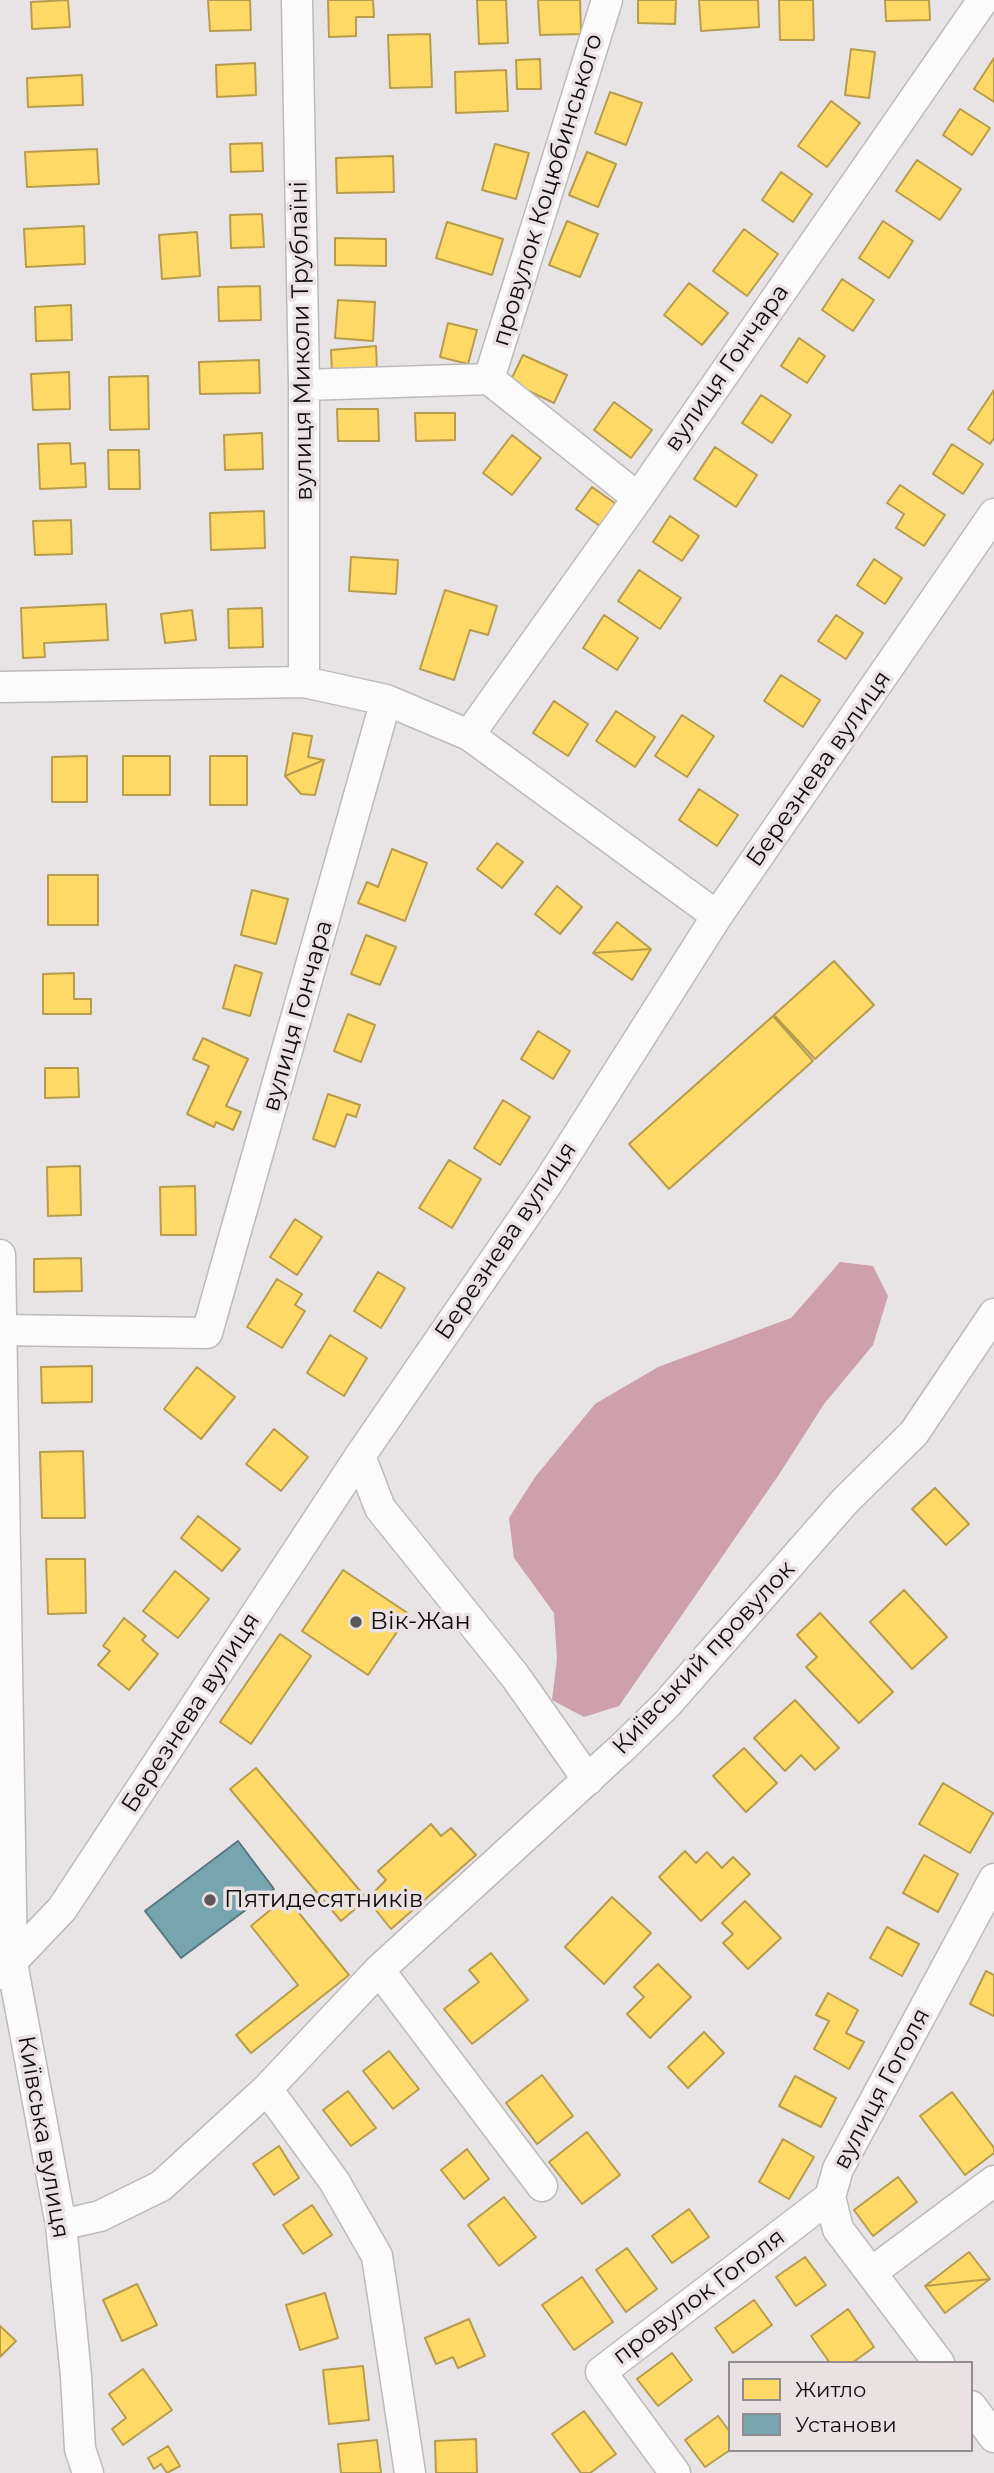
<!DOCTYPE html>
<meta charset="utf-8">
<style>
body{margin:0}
#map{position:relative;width:994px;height:2473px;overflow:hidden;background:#e8e3e4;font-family:Montserrat,sans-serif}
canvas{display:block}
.legend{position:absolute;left:728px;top:2361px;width:245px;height:91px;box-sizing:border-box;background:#eae1e3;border:2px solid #938c8e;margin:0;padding:9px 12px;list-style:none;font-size:21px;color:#100d0e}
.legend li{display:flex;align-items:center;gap:14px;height:35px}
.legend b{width:35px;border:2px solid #938c8e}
</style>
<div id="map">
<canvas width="994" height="2473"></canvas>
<ul class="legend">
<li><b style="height:19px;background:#ffd966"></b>Житло</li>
<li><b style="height:19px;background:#76a5af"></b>Установи</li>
</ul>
</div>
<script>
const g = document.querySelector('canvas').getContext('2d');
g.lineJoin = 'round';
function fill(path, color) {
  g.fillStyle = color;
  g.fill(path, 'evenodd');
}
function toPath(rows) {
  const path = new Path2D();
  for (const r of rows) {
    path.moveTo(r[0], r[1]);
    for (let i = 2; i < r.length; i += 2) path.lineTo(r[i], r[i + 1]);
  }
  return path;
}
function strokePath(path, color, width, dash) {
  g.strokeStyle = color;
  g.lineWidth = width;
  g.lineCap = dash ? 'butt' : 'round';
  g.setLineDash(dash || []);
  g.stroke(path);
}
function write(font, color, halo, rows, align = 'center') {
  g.font = font + ' Montserrat,sans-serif';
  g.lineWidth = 7;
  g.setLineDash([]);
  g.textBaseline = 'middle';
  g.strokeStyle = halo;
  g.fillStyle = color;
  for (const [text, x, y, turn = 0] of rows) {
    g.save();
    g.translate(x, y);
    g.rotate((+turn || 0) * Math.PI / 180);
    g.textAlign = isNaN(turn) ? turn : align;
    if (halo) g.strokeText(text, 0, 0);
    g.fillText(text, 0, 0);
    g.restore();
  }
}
const water = toPath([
 [840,1262,873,1266,888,1296,873,1345,824,1404,780,1473,619,1706,584,1717,552,1700,557,1659,554,1613,514,1558,509,1518,535,1477,595,1404,658,1367,791,1318]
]);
const homes = toPath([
 [68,0,70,27,32,29,31,2,68,0],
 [208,0,250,0,251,30,210,31,208,0],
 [328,0,373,0,374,17,356,17,356,36,329,37,328,0],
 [477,0,506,0,508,43,479,44,477,0],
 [538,0,580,0,581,34,540,35,538,0],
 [638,0,676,0,675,24,638,23,638,0],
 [699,0,758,0,759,27,701,31,699,0],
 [779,0,813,0,814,40,780,40,779,0],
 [885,0,929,0,930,20,886,21,885,0],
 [430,34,432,87,390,88,388,35,430,34],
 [851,49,875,52,869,98,845,95,851,49],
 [994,58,994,102,974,89,994,58],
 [540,59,541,89,517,89,516,60,540,59],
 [255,63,256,95,217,97,216,65,255,63],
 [506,70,508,111,456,113,455,72,506,70],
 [82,75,83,105,28,107,27,78,82,75],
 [610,92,642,103,626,145,595,133,610,92],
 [831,101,860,123,827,167,798,146,831,101],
 [960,109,990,128,972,155,943,135,960,109],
 [262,143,263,171,231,172,230,144,262,143],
 [495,144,529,153,516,199,482,190,495,144],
 [97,149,99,184,27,187,25,152,97,149],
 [587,152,616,164,598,207,569,195,587,152],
 [393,156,394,192,337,193,336,158,393,156],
 [917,160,961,189,940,220,896,191,917,160],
 [781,172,812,194,793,222,762,200,781,172],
 [262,214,264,247,231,248,230,215,262,214],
 [567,221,598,234,580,277,549,265,567,221],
 [883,221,913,241,889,278,859,258,883,221],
 [447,222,503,239,492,275,436,258,447,222],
 [84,226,85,264,26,267,24,229,84,226],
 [744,229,778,254,747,296,713,271,744,229],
 [197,232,200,276,162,279,159,235,197,232],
 [335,238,386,239,386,266,335,265,335,238],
 [842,279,874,300,853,331,822,310,842,279],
 [689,283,728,313,702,345,664,315,689,283],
 [260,286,261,320,219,321,218,287,260,286],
 [338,300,375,302,373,341,335,338,338,300],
 [71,305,72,340,36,341,35,307,71,305],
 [448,323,477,330,468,364,440,357,448,323],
 [799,338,825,356,807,383,781,366,799,338],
 [376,346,377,370,332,373,331,350,376,346],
 [523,355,567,375,554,403,510,382,523,355],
 [259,360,260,393,200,394,199,362,259,360],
 [69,372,70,409,33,410,31,374,69,372],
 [148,376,149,429,110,430,109,377,148,376],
 [994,390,994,438,990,444,968,429,994,390],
 [761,395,791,415,772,443,742,423,761,395],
 [614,402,652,430,631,458,594,430,614,402],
 [337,409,378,409,379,441,338,441,337,409],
 [415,413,455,413,455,440,416,441,415,413],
 [262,433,263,469,225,470,224,435,262,433],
 [512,435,541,458,512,495,483,473,512,435],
 [70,443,71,464,85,463,86,487,40,489,38,444,70,443],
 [952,444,983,464,963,494,933,474,952,444],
 [715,447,757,475,736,507,694,479,715,447],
 [108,450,139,450,140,489,109,489,108,450],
 [900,485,945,515,924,546,896,528,904,514,887,503,900,485],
 [592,487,616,504,600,526,576,509,592,487],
 [264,511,265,548,211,550,210,513,264,511],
 [670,516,699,536,682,561,653,542,670,516],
 [71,520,72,554,35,555,33,521,71,520],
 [351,557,398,560,396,594,349,591,351,557],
 [874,559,902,578,885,604,857,585,874,559],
 [639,570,681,598,660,629,618,601,639,570],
 [445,590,497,606,488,635,470,630,454,680,420,669,445,590],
 [106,604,108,640,44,643,45,657,23,658,21,608,106,604],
 [262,608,263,647,229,648,228,609,262,608],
 [192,610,196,640,165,643,161,614,192,610],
 [604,615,638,638,617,670,583,648,604,615],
 [836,615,863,633,846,659,818,641,836,615],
 [781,675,820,700,803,727,764,701,781,675],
 [554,701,588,724,568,756,533,733,554,701],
 [616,711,655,737,635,767,596,741,616,711],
 [682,715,714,736,687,777,655,756,682,715],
 [293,733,312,736,308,757,324,760,285,776,293,733],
 [87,756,87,802,52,802,52,757,87,756],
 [123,756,170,756,170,795,123,795,123,756],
 [210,756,247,756,247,805,210,805,210,756],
 [324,760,315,795,301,794,285,776,324,760],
 [699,789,738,815,717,846,679,820,699,789],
 [497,843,523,862,502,888,477,869,497,843],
 [392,849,427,863,405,921,358,903,367,882,378,887,392,849],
 [48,875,98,875,98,925,48,925,48,875],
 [557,886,582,907,560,934,535,914,557,886],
 [252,890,288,899,276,944,241,935,252,890],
 [617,922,651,949,593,953,617,922],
 [366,935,396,947,380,985,351,974,366,935],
 [651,949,632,980,593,953,651,949],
 [834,961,874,1005,815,1059,774,1015,834,961],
 [235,965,262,973,250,1016,223,1008,235,965],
 [74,973,74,999,91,999,91,1014,43,1014,43,974,74,973],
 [348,1014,375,1025,361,1062,334,1051,348,1014],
 [773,1016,813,1061,669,1189,629,1144,773,1016],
 [538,1031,570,1051,553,1079,521,1059,538,1031],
 [203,1038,248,1059,226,1106,241,1112,233,1130,216,1122,214,1127,187,1114,209,1066,193,1059,203,1038],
 [45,1068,78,1068,79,1097,45,1098,45,1068],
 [328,1094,360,1105,356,1117,347,1114,335,1147,313,1139,328,1094],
 [503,1100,530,1117,500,1165,474,1148,503,1100],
 [449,1160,481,1179,452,1228,419,1208,449,1160],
 [80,1166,81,1215,48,1216,47,1167,80,1166],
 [195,1186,196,1235,161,1235,160,1187,195,1186],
 [295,1219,322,1237,297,1275,270,1257,295,1219],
 [81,1258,82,1291,34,1292,34,1259,81,1258],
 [378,1272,405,1288,381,1328,354,1311,378,1272],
 [277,1279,302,1294,295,1305,305,1311,282,1348,247,1327,277,1279],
 [330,1335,367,1358,344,1396,307,1373,330,1335],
 [92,1366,92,1402,42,1403,41,1367,92,1366],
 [197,1367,235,1397,201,1439,164,1409,197,1367],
 [274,1429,308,1457,281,1491,246,1464,274,1429],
 [83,1451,85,1518,42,1518,40,1452,83,1451],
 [935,1488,969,1524,946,1545,912,1509,935,1488],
 [198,1516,240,1549,222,1571,181,1538,198,1516],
 [46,1559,85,1559,86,1613,48,1614,46,1559],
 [343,1570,409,1614,368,1675,302,1631,343,1570],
 [175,1571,209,1599,178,1638,143,1611,175,1571],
 [904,1590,947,1637,912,1669,870,1622,904,1590],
 [820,1613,893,1692,859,1723,806,1667,817,1657,797,1635,820,1613],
 [124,1618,146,1636,142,1640,158,1654,129,1690,98,1665,110,1651,103,1646,124,1618],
 [280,1634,311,1656,251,1744,220,1722,280,1634],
 [795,1700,839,1748,815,1770,801,1755,785,1771,754,1738,795,1700],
 [744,1748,777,1783,746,1812,713,1776,744,1748],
 [256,1768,367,1899,341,1921,230,1789,256,1768],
 [943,1783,993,1813,970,1853,919,1824,943,1783],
 [431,1824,441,1836,451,1828,476,1855,391,1929,367,1899,386,1880,378,1871,431,1824],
 [685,1851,696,1863,707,1852,722,1868,733,1857,750,1874,701,1921,659,1877,685,1851],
 [924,1855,958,1874,938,1912,903,1893,924,1855],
 [286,1897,349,1975,251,2053,236,2035,298,1985,251,1926,286,1897],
 [612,1897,651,1933,604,1984,565,1947,612,1897],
 [745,1901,781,1938,748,1969,723,1943,733,1934,722,1923,745,1901],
 [887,1927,919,1944,902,1976,870,1958,887,1927],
 [491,1953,528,2000,472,2044,444,2009,479,1982,469,1970,491,1953],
 [658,1964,691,1997,650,2038,627,2014,644,1997,634,1987,658,1964],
 [986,1971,994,1975,994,2016,970,2004,986,1971],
 [828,1993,858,2010,846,2033,864,2042,849,2069,814,2049,829,2021,816,2015,828,1993],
 [704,2032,724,2053,688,2088,668,2067,704,2032],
 [389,2051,419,2089,393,2109,363,2071,389,2051],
 [542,2075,573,2116,537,2144,506,2103,542,2075],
 [795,2076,836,2098,821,2127,779,2106,795,2076],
 [348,2091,376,2128,351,2146,323,2110,348,2091],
 [952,2092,994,2148,994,2153,965,2175,920,2116,952,2092],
 [587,2132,620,2175,582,2204,549,2162,587,2132],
 [783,2139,814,2157,789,2199,759,2182,783,2139],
 [279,2146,299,2178,274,2195,253,2164,279,2146],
 [467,2149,489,2179,464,2199,441,2170,467,2149],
 [898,2177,917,2202,873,2236,854,2210,898,2177],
 [504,2197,536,2237,499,2266,468,2225,504,2197],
 [312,2205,332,2235,303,2254,283,2225,312,2205],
 [689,2209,709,2237,672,2263,652,2236,689,2209],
 [627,2248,657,2289,626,2312,596,2270,627,2248],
 [969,2252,990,2279,925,2286,969,2252],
 [805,2257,826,2285,796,2306,776,2277,805,2257],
 [582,2277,613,2322,574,2350,542,2305,582,2277],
 [990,2279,945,2313,925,2286,990,2279],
 [137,2284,157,2325,122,2341,103,2300,137,2284],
 [325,2293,338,2338,300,2350,286,2305,325,2293],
 [754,2300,772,2325,733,2353,715,2328,754,2300],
 [848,2309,874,2347,852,2363,830,2363,811,2336,848,2309],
 [469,2319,485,2356,458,2368,453,2357,436,2364,425,2338,469,2319],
 [0,2326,16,2341,0,2357,0,2326],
 [672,2353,692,2380,658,2406,637,2379,672,2353],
 [363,2366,369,2420,329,2424,323,2370,363,2366],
 [143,2369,172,2410,123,2445,112,2429,126,2418,109,2394,143,2369],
 [584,2411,616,2454,590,2473,581,2473,552,2434,584,2411],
 [718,2416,730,2432,730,2450,705,2467,685,2440,718,2416],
 [476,2439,477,2473,436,2473,435,2441,476,2439],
 [377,2440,381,2473,341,2473,338,2444,377,2440],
 [168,2446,180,2466,167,2473,161,2464,154,2469,148,2458,168,2446]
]);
const public = toPath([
 [238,1841,274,1889,181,1958,145,1911,238,1841]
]);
const minor = toPath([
 [297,0,304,385,304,682],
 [489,379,607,0],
 [304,385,489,379,638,498],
 [0,687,304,682,386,700,469,735,717,916],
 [469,735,638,498,983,0],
 [0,1255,12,1963,61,2225,76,2376,80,2449,88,2473],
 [1,1330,207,1333,386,700],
 [360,1456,380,1508,515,1676,588,1780],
 [379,1970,542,2186],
 [0,1974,62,1909,360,1456,549,1181,717,916,994,514],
 [267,2089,334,2181,377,2256,410,2473],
 [61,2225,100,2216,161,2186,267,2089,379,1970,624,1746,667,1704,845,1501,914,1433,994,1314],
 [872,2272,994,2181],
 [939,2363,838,2229,830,2197,838,2169,994,1879],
 [971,2406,994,2437],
 [675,2473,601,2372,830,2197]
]);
const markers = [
 [356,1622,7,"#5c5859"],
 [210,1900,7,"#5c5859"]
];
const streetNames = [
 ["провулок Коцюбинського",548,190,-73],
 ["вулиця Миколи Трублаїні",302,341,-91],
 ["вулиця Гончара",727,368,-55],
 ["Березнева вулиця",819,769,-55],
 ["вулиця Гончара",298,1016,-74],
 ["Березнева вулиця",506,1241,-56],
 ["Київський провулок",704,1658,-47],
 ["Березнева вулиця",191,1713,-57],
 ["вулиця Гоголя",882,2089,-62],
 ["Київська вулиця",43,2137,80],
 ["провулок Гоголя",699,2297,-37]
];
const poiNames = [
 ["Вік-Жан",370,1622],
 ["Пятидесятників",224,1900]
];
fill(water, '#cda0ac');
fill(homes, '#ffd966');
strokePath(homes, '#b79c4c', 2);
fill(public, '#76a5af');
strokePath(public, '#57777f', 2);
strokePath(minor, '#bdbaba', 33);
strokePath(minor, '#fcfbfb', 30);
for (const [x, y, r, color] of markers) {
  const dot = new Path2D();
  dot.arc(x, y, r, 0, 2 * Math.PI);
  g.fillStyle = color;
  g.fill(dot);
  strokePath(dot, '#eae1e3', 2.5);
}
write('24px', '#100d0e', '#eae1e3', streetNames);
write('24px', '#100d0e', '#eae1e3', poiNames, 'left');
</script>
